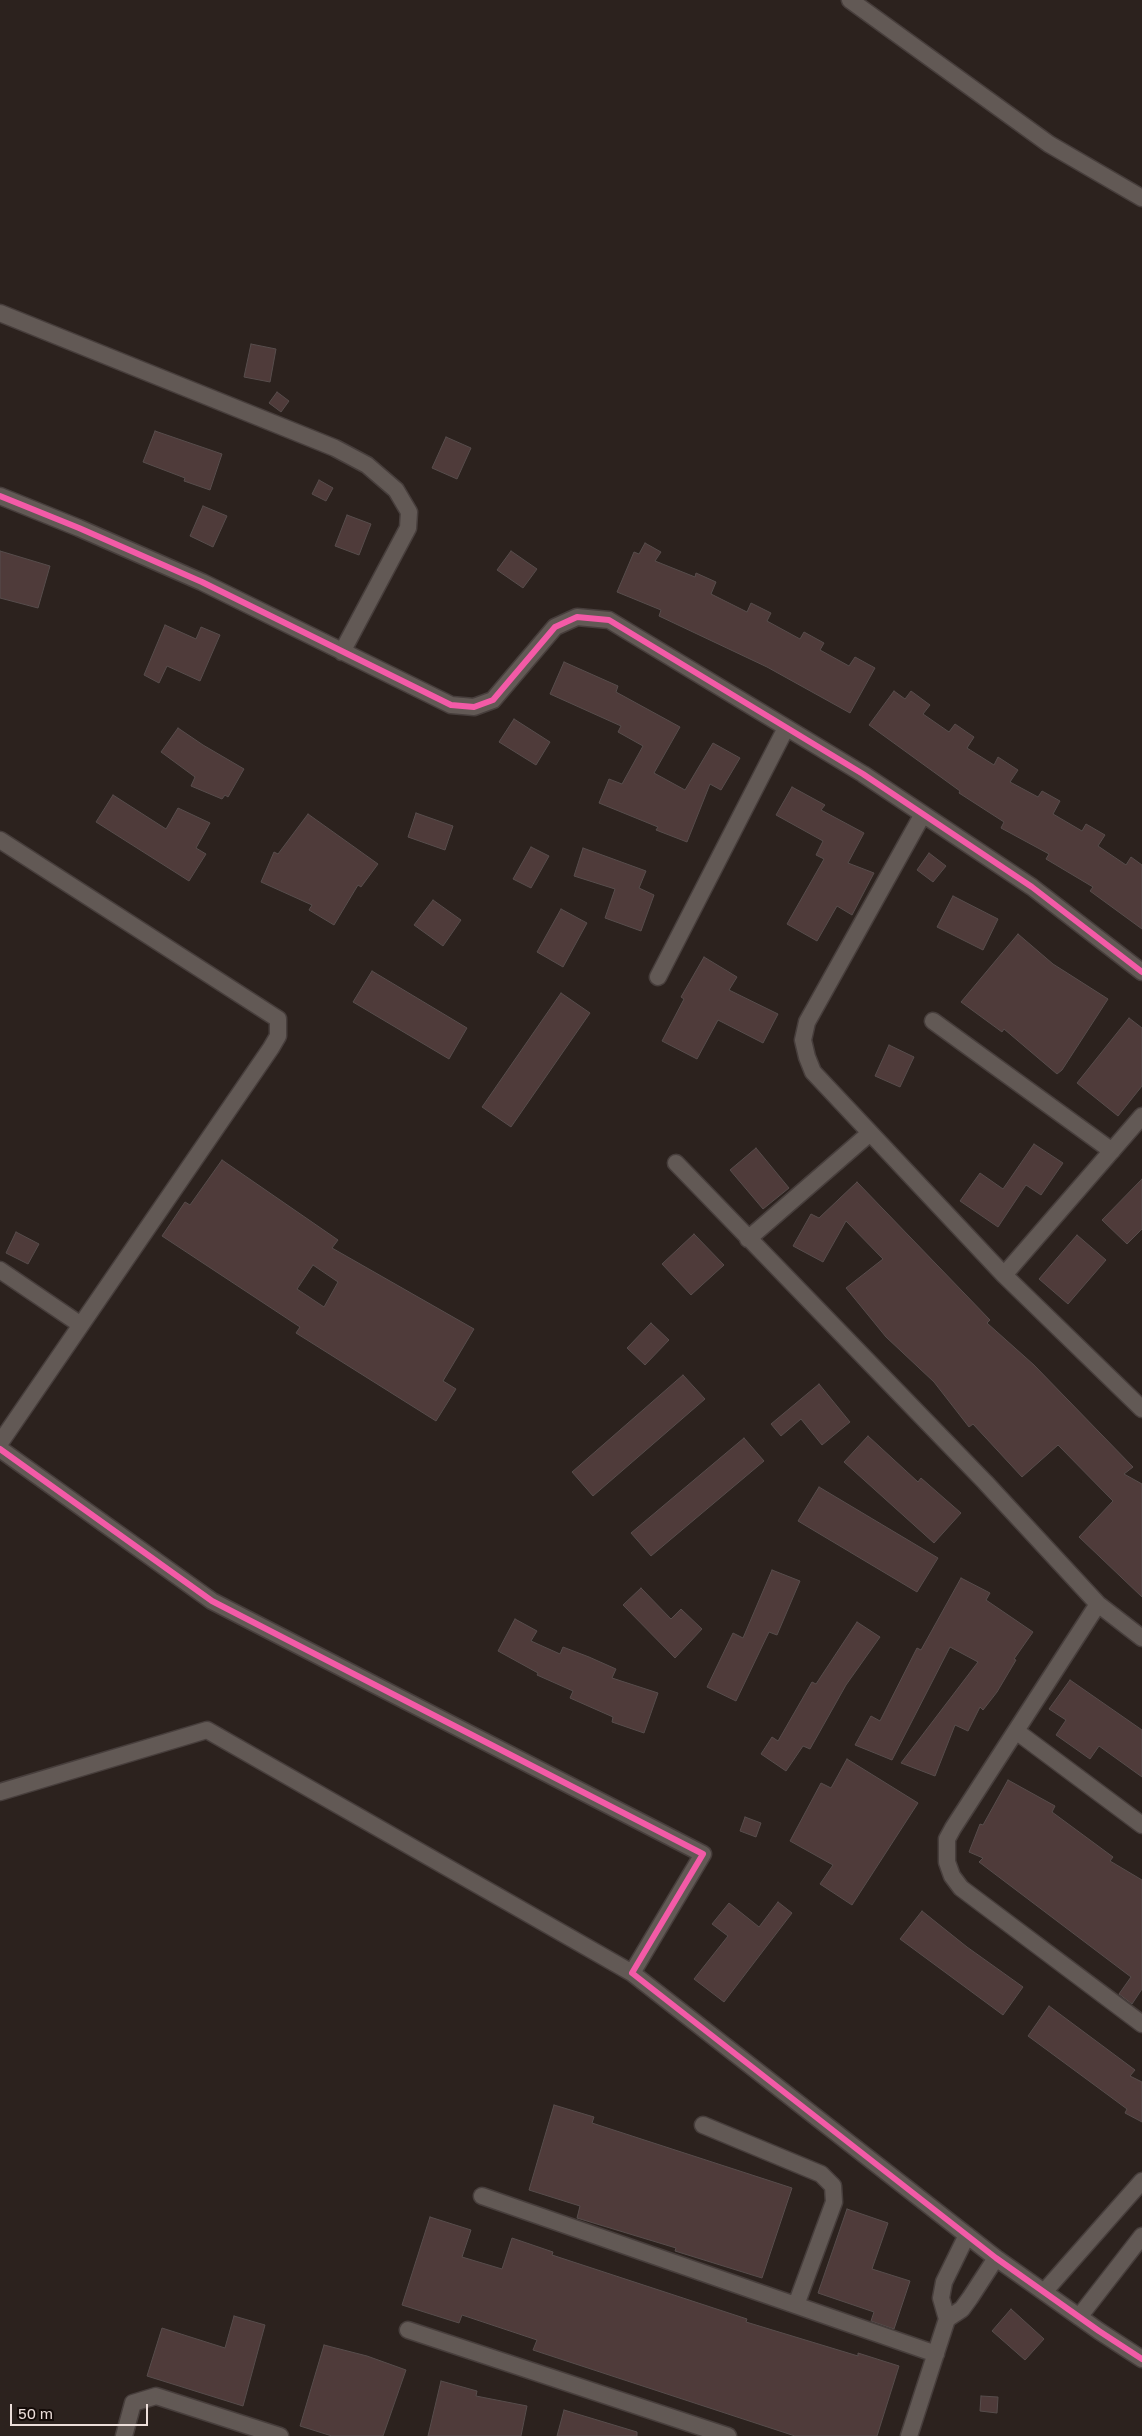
<!DOCTYPE html>
<style>
body{margin:0}
#map{position:relative;width:1142px;height:2436px;overflow:hidden;background:#2c221e;font-family:"Golos Text",sans-serif}
canvas{display:block}
.scale{position:absolute;left:10px;top:2404px;width:138px;height:22px;box-sizing:border-box;border:2px solid #ecdeda;border-top:0;padding-left:6px;font-size:15px;line-height:18px;white-space:nowrap;color:#ecdeda;-webkit-text-stroke:4px #140b08;paint-order:stroke}
</style>
<div id="map">
<canvas width="1142" height="2436"></canvas>
<div class="scale">50 m</div>
</div>
<script>
const g = document.querySelector('canvas').getContext('2d');
g.lineJoin = 'round';
function fill(path, color) {
  g.fillStyle = color;
  g.fill(path, 'evenodd');
}
function toPath(rows) {
  const path = new Path2D();
  for (const r of rows) {
    path.moveTo(r[0], r[1]);
    for (let i = 2; i < r.length; i += 2) path.lineTo(r[i], r[i + 1]);
  }
  return path;
}
function strokePath(path, color, width, dash) {
  g.strokeStyle = color;
  g.lineWidth = width;
  g.lineCap = dash ? 'butt' : 'round';
  g.setLineDash(dash || []);
  g.stroke(path);
}
const building = toPath([
 [251,344,276,349,270,382,244,377,251,344],
 [277,392,289,401,281,412,269,403,277,392],
 [155,431,222,454,210,490,184,481,185,478,143,462,155,431],
 [446,437,471,448,457,479,432,468,446,437],
 [319,480,333,488,326,501,312,494,319,480],
 [203,506,227,516,213,547,190,536,203,506],
 [347,515,371,524,359,555,335,546,347,515],
 [645,543,661,552,655,561,695,577,696,573,716,582,711,594,747,612,751,603,771,613,767,621,800,639,804,632,824,643,820,650,849,666,855,657,875,668,850,713,767,667,659,616,661,610,617,592,634,552,639,554,645,543],
 [0,551,50,566,38,608,0,598,0,551],
 [511,551,537,569,523,588,497,570,511,551],
 [165,625,196,639,201,627,220,635,200,681,167,666,159,683,144,675,165,625],
 [564,662,618,686,616,692,680,727,654,773,685,790,713,743,740,758,721,790,710,784,687,842,656,830,658,827,599,803,609,779,622,784,643,746,618,732,621,726,550,694,564,662],
 [894,691,905,699,911,691,930,705,923,714,949,732,955,724,974,737,967,748,994,765,998,757,1018,770,1010,782,1038,797,1042,791,1060,801,1053,814,1082,831,1086,824,1105,835,1098,846,1126,865,1131,857,1142,865,1142,929,1090,891,1093,887,1046,859,1049,854,1001,828,1004,822,959,793,960,791,869,725,894,691],
 [514,719,550,742,536,765,499,742,514,719],
 [178,728,203,745,244,769,228,797,225,795,222,799,191,786,195,777,161,752,178,728],
 [792,787,825,805,821,810,864,833,848,863,874,873,852,915,837,906,817,941,787,924,824,859,816,855,823,841,776,815,792,787],
 [113,795,166,829,178,808,210,823,196,848,206,854,189,881,96,822,113,795],
 [416,813,453,826,445,850,408,837,416,813],
 [308,814,378,864,361,887,358,885,334,925,309,910,312,905,261,882,274,852,278,854,308,814],
 [531,847,549,856,531,888,513,879,531,847],
 [583,848,646,871,639,888,654,895,641,931,605,918,615,889,574,876,583,848],
 [929,853,946,866,933,882,917,870,929,853],
 [953,896,998,919,983,950,937,927,953,896],
 [433,900,461,920,443,946,414,925,433,900],
 [561,909,587,923,563,967,537,952,561,909],
 [1018,934,1053,964,1108,999,1062,1070,1057,1074,1004,1029,1002,1032,961,1002,1018,934],
 [704,957,737,977,729,990,778,1014,763,1043,718,1020,697,1059,662,1041,684,999,681,997,704,957],
 [372,971,467,1028,449,1059,353,1002,372,971],
 [561,993,590,1013,511,1127,482,1107,561,993],
 [1129,1018,1142,1028,1142,1086,1118,1116,1077,1083,1129,1018],
 [889,1045,914,1057,900,1087,875,1076,889,1045],
 [1034,1144,1063,1163,1041,1195,1026,1185,998,1227,960,1201,980,1173,1003,1189,1034,1144],
 [756,1148,789,1188,763,1209,730,1170,756,1148],
 [222,1160,338,1240,332,1248,474,1329,443,1381,456,1389,436,1421,296,1333,300,1327,162,1236,185,1202,190,1205,222,1160],
 [313,1265,338,1282,324,1307,297,1289,313,1265],
 [1142,1179,1142,1229,1127,1244,1102,1220,1142,1179],
 [857,1182,990,1320,987,1323,1034,1365,1133,1467,1124,1474,1142,1484,1142,1597,1079,1537,1113,1501,1058,1445,1022,1477,973,1424,969,1427,934,1382,886,1337,846,1288,883,1259,846,1221,823,1262,793,1246,811,1214,819,1218,857,1182],
 [16,1232,39,1244,28,1264,6,1253,16,1232],
 [694,1234,724,1265,691,1295,662,1264,694,1234],
 [1077,1235,1106,1260,1068,1304,1039,1279,1077,1235],
 [651,1323,669,1340,645,1365,627,1348,651,1323],
 [683,1375,705,1399,593,1496,572,1472,683,1375],
 [819,1384,850,1422,822,1445,801,1419,781,1436,771,1424,819,1384],
 [868,1436,918,1482,921,1478,961,1513,934,1543,844,1462,868,1436],
 [744,1438,764,1461,651,1556,631,1533,744,1438],
 [819,1487,938,1558,917,1592,798,1521,819,1487],
 [772,1570,800,1581,777,1635,769,1632,736,1701,707,1687,733,1633,743,1638,772,1570],
 [961,1578,990,1593,986,1600,1033,1632,1014,1659,1016,1660,997,1692,983,1710,980,1707,968,1731,955,1725,935,1776,901,1763,978,1662,950,1647,892,1760,855,1745,871,1716,880,1721,917,1648,921,1650,961,1578],
 [641,1588,671,1619,681,1609,702,1629,675,1658,623,1605,641,1588],
 [515,1619,537,1631,531,1641,560,1654,563,1647,589,1657,616,1669,612,1678,658,1693,644,1733,612,1722,613,1717,570,1698,573,1691,537,1675,538,1673,498,1651,515,1619],
 [857,1622,880,1637,846,1685,810,1749,803,1746,786,1771,761,1754,772,1737,778,1741,812,1682,816,1684,857,1622],
 [1070,1680,1142,1730,1142,1777,1099,1746,1090,1759,1056,1735,1066,1720,1049,1709,1070,1680],
 [847,1759,918,1803,852,1905,820,1884,833,1865,790,1841,821,1783,831,1788,847,1759],
 [1008,1780,1055,1806,1052,1812,1113,1857,1110,1861,1142,1880,1142,1989,1132,2004,1119,1994,1131,1977,979,1862,983,1858,969,1852,980,1824,983,1825,1008,1780],
 [745,1817,761,1823,756,1837,740,1831,745,1817],
 [778,1902,792,1913,724,2002,694,1979,728,1936,712,1924,729,1903,759,1927,778,1902],
 [922,1911,967,1947,1023,1987,1003,2015,900,1939,922,1911],
 [1049,2006,1135,2070,1130,2076,1142,2082,1142,2122,1125,2113,1127,2109,1028,2036,1049,2006],
 [554,2105,594,2117,592,2123,792,2188,762,2278,675,2251,676,2248,577,2218,580,2206,529,2190,554,2105],
 [847,2209,888,2223,872,2269,910,2281,894,2329,871,2321,874,2312,818,2293,847,2209],
 [430,2217,471,2230,462,2257,502,2269,512,2238,553,2252,552,2255,747,2319,746,2322,858,2356,858,2353,899,2366,877,2436,795,2436,533,2350,537,2340,462,2315,459,2323,402,2305,430,2217],
 [1011,2309,1044,2339,1025,2360,992,2331,1011,2309],
 [234,2316,265,2325,243,2406,147,2376,162,2328,225,2348,234,2316],
 [324,2345,367,2356,406,2370,383,2436,332,2436,300,2426,324,2345],
 [441,2381,477,2391,476,2396,527,2406,521,2436,428,2436,441,2381],
 [981,2396,998,2397,997,2413,980,2411,981,2396],
 [564,2410,637,2432,637,2436,557,2436,564,2410]
]);
const minor = toPath([
 [850,0,1049,144,1142,198],
 [0,313,335,448,367,465,396,490,409,512,408,528,342,652],
 [0,496,79,528,202,582,451,705,474,707,493,700,555,627,577,617,609,620,863,774,1032,887,1142,972],
 [923,814,807,1022,803,1040,807,1057,813,1072,1004,1275,1142,1409],
 [0,840,278,1019,278,1036,271,1048,0,1443],
 [658,977,786,728],
 [933,1021,1112,1151],
 [676,1163,985,1482,1098,1604,1142,1638],
 [748,1239,870,1133],
 [0,1270,81,1325],
 [1004,1275,1142,1116],
 [0,1449,212,1601,703,1854,632,1973,996,2258,1099,2331,1142,2359],
 [1098,1604,953,1828,947,1839,947,1862,952,1876,961,1888,1142,2024],
 [1016,1731,1142,1825],
 [0,1792,207,1730,632,1973],
 [703,2125,821,2174,833,2186,834,2202,796,2305],
 [482,2196,936,2354],
 [1044,2292,1142,2181],
 [1079,2317,1142,2236],
 [947,2319,962,2309,970,2298,996,2258],
 [408,2330,728,2436],
 [124,2436,133,2403,156,2396,280,2436],
 [909,2436,947,2319,941,2298,944,2282,967,2235]
]);
const cycleway = toPath([
 [0,496,79,528,202,582,451,705,474,707,493,700,555,627,577,617,609,620,863,774,1032,887,1142,972],
 [0,1449,212,1601,703,1854,632,1973,996,2258,1099,2331,1142,2359]
]);
fill(building, '#4f3b3a');
strokePath(building, '#574d4c', 1);
strokePath(minor, '#473e3c', 19);
strokePath(minor, '#625955', 16);
strokePath(cycleway, '#f35aa7', 6);
</script>
